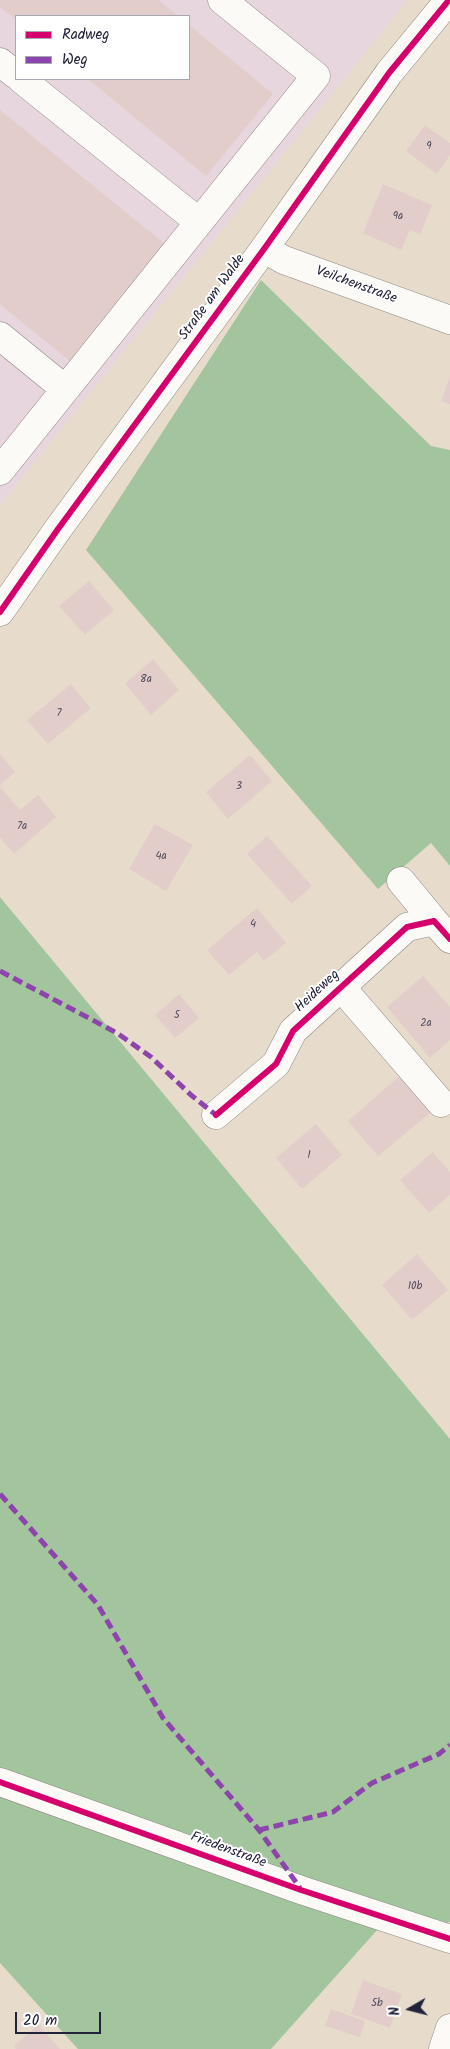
<!DOCTYPE html>
<meta charset="utf-8">
<style>
body{margin:0}
#map{position:relative;width:450px;height:2049px;overflow:hidden;background:#e7dccb;font-family:Kalam,sans-serif}
canvas{display:block}
.legend{position:absolute;left:15px;top:15px;width:175px;height:65px;box-sizing:border-box;background:#fff;border:1px solid #a7a7b1;margin:0;padding:6px 9px;list-style:none;font-size:15px;color:#22223b}
.legend li{display:flex;align-items:center;gap:10px;height:25px}
.legend b{width:25px;border:1px solid #a7a7b1}
.north{position:absolute;left:385px;top:1984px;width:50px;height:50px;-webkit-text-stroke:4px #fff;paint-order:stroke;rotate:262deg;font-size:14px;font-weight:700;line-height:20px;text-align:center;color:#22223b}
.north::after{content:'';display:block;margin:auto;width:18px;height:22px;background:#22223b;clip-path:polygon(50% 0,100% 100%,50% 72%,0 100%)}
.scale{position:absolute;left:15px;top:2012px;width:86px;height:22px;box-sizing:border-box;border:2px solid #22223b;border-top:0;padding-left:6px;font-size:15px;line-height:18px;white-space:nowrap;color:#22223b;-webkit-text-stroke:4px #fff;paint-order:stroke}
</style>
<div id="map">
<canvas width="450" height="2049"></canvas>
<ul class="legend">
<li><b style="height:6px;background:#d6006c"></b>Radweg</li>
<li><b style="height:6px;background:#8e44ad"></b>Weg</li>
</ul>
<div class="north">N</div>
<div class="scale">20 m</div>
</div>
<script>
const g = document.querySelector('canvas').getContext('2d');
g.lineJoin = 'round';
function fill(path, color) {
  g.fillStyle = color;
  g.fill(path, 'evenodd');
}
function toPath(rows) {
  const path = new Path2D();
  for (const r of rows) {
    path.moveTo(r[0], r[1]);
    for (let i = 2; i < r.length; i += 2) path.lineTo(r[i], r[i + 1]);
  }
  return path;
}
function strokePath(path, color, width, dash) {
  g.strokeStyle = color;
  g.lineWidth = width;
  g.lineCap = dash ? 'butt' : 'round';
  g.setLineDash(dash || []);
  g.stroke(path);
}
function write(font, color, halo, rows, align = 'center') {
  g.font = font + ' Kalam,sans-serif';
  g.lineWidth = 4;
  g.setLineDash([]);
  g.textBaseline = 'middle';
  g.strokeStyle = halo;
  g.fillStyle = color;
  for (const [text, x, y, turn = 0] of rows) {
    g.save();
    g.translate(x, y);
    g.rotate((+turn || 0) * Math.PI / 180);
    g.textAlign = isNaN(turn) ? turn : align;
    if (halo) g.strokeText(text, 0, 0);
    g.fillText(text, 0, 0);
    g.restore();
  }
}
const built = toPath([
 [0,0,408,0,0,505],
 [16,16,189,16,189,79,16,79]
]);
const forest = toPath([
 [261,280,431,446,450,450,450,866,431,843,378,889,86,550],
 [0,897,450,1439,450,1922,443,1924,0,1773],
 [0,1797,378,1929,271,2049,78,2049,0,1963]
]);
const building = toPath([
 [0,0,158,0,178,16,16,16,16,20,0,7],
 [189,25,273,94,206,176,88,79,189,79],
 [0,110,166,245,71,362,0,304],
 [425,125,450,143,450,155,437,174,406,151],
 [383,184,432,205,420,234,410,230,401,250,363,233],
 [450,377,450,404,441,401],
 [89,581,114,610,85,635,59,606],
 [153,659,179,690,151,715,125,684],
 [71,684,91,708,48,744,27,720],
 [0,754,15,772,0,785],
 [250,755,272,781,228,819,206,792],
 [0,787,20,810,38,795,56,817,14,854,0,837],
 [155,824,193,845,166,891,129,869],
 [267,836,312,886,292,904,247,854],
 [257,908,286,943,264,961,257,952,229,975,207,950],
 [423,976,450,1007,450,1040,430,1058,387,1007],
 [179,994,199,1018,175,1038,155,1015],
 [405,1071,436,1108,378,1156,348,1121],
 [316,1124,342,1155,302,1189,276,1158],
 [433,1152,450,1172,450,1195,429,1213,400,1180],
 [417,1254,448,1290,412,1320,382,1285],
 [363,1980,402,1994,390,2028,351,2014],
 [331,2009,365,2021,360,2037,325,2026],
 [38,2025,60,2049,16,2049,14,2046]
]);
const minor = toPath([
 [0,62,16,75],
 [21,79,199,222],
 [264,249,284,260,450,320],
 [0,336,65,389],
 [0,471,316,76,222,0],
 [0,612,58,529,264,249,389,73,449,0],
 [401,881,434,921],
 [341,987,441,1103],
 [216,1115,276,1064,293,1031,407,927,434,921,450,939],
 [0,1782,301,1890,450,1939],
 [443,2049,450,2028]
]);
const quiet = toPath([
 [0,971,117,1033,151,1057,191,1095,216,1115],
 [0,1494,98,1605,163,1718,259,1830,300,1888],
 [259,1830,333,1812,372,1783,439,1754,450,1745]
]);
const cycleway = toPath([
 [0,612,58,529,264,249,389,73,449,0],
 [216,1115,276,1064,293,1031,407,927,434,921,450,939],
 [0,1782,301,1890,450,1939]
]);
const numberNames = [
 ["9",429,147],
 ["9a",398,217],
 ["8a",146,680],
 ["7",59,714],
 ["3",239,787],
 ["7a",22,827],
 ["4a",161,857],
 ["4",253,925],
 ["5",177,1016],
 ["2a",426,1024],
 ["1",309,1156],
 ["10b",415,1287],
 ["5b",377,2004]
];
const streetNames = [
 ["Veilchenstraße",356,286,20],
 ["Straße am Walde",213,298,-54],
 ["Heideweg",318,992,-43],
 ["Friedenstraße",228,1851,20]
];
fill(built, '#e8d6de');
fill(forest, '#a3c59d');
fill(building, '#e2cdca');
strokePath(minor, '#8e8884', 29);
strokePath(minor, '#fbfaf7', 28);
strokePath(quiet, '#8e44ad', 5, [10, 5]);
strokePath(cycleway, '#d6006c', 6);
write('11px', '#524d5f', null, numberNames);
write('14px', '#22223b', '#fff', streetNames);
</script>
